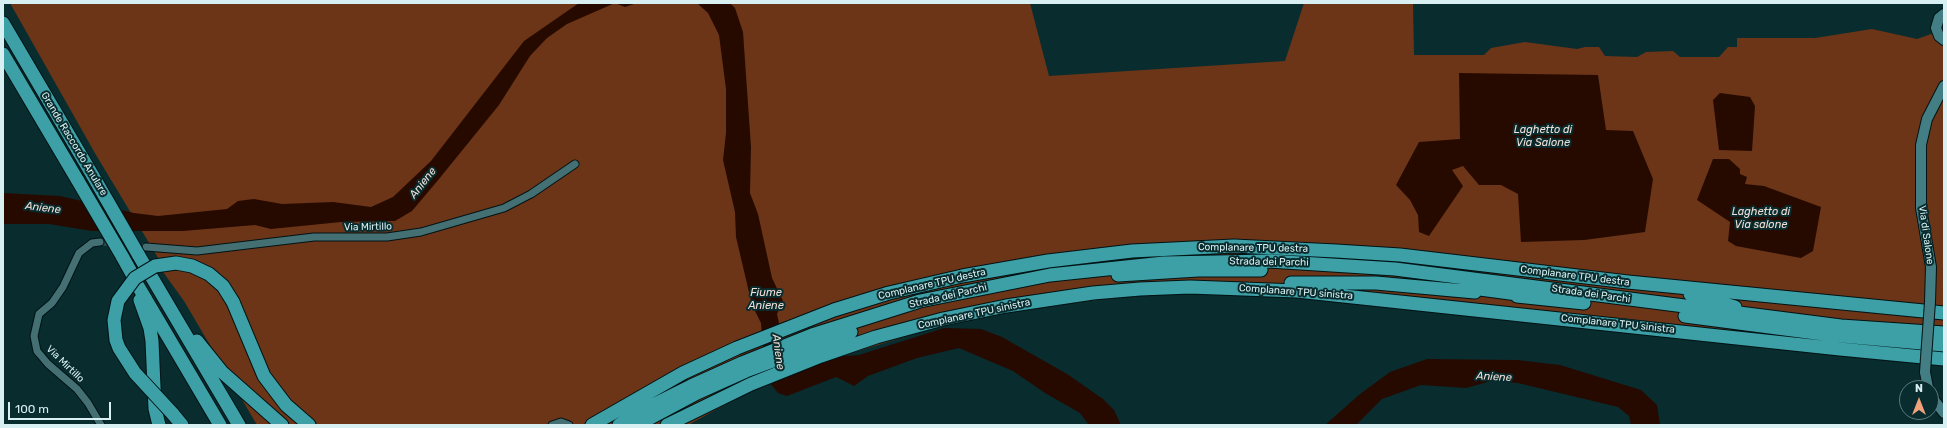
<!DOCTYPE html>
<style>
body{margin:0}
#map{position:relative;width:1947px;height:428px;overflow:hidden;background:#092c2f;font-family:Rubik,sans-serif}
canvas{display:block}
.frame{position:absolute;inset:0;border:4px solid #d9f0f2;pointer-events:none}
.north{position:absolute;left:1899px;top:380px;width:40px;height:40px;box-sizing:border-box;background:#092c2f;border:1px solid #5c7a7d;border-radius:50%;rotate:0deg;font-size:11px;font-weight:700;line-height:16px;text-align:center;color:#d9f0f2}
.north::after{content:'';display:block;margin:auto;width:14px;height:18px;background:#f1a27b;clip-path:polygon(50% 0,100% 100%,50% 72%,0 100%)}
.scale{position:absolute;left:8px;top:402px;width:103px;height:18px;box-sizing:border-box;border:2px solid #d9f0f2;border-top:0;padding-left:5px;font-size:12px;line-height:14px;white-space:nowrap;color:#d9f0f2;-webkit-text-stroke:3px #092c2f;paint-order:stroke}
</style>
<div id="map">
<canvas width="1947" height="428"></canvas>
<div class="frame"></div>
<div class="north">N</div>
<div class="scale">100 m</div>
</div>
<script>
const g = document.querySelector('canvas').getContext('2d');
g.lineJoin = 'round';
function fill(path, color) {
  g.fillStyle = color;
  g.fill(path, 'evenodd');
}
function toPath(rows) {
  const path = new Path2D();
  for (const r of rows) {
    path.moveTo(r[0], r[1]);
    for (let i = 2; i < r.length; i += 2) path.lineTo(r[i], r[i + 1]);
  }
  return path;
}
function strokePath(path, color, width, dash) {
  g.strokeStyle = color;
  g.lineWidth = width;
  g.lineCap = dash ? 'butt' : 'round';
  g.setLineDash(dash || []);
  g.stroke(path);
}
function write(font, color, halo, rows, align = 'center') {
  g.font = font + ' Rubik,sans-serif';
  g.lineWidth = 4;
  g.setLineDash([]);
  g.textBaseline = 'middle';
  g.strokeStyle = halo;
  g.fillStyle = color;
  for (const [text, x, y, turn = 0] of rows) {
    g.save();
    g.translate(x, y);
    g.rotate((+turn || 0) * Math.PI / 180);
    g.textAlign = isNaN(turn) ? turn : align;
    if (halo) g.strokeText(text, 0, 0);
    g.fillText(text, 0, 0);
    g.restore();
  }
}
const green = toPath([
 [10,3,1030,3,1049,76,1285,61,1304,3,1413,3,1414,55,1484,55,1491,48,1525,42,1577,49,1585,47,1599,47,1605,56,1637,57,1646,52,1673,51,1680,57,1719,57,1728,47,1737,47,1737,38,1815,38,1872,29,1917,39,1931,34,1944,37,1944,362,1270,295,1156,293,1008,311,945,325,804,367,754,389,688,425,257,425,184,301,163,272,166,271,96,155]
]);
const water = toPath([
 [579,3,637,3,625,7,615,3,567,24,547,38,530,56,499,105,439,179,412,211,395,221,341,222,271,229,255,225,183,231,92,231,49,224,3,224,3,193,60,196,134,213,158,216,227,209,238,201,254,199,282,204,333,202,371,207,393,197,431,161,524,41],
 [697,3,730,3,735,8,743,32,751,147,750,193,758,214,772,278,783,301,777,314,789,368,833,357,859,355,944,328,981,329,1002,337,1067,374,1103,399,1114,410,1121,425,1089,425,1080,413,1045,393,1013,371,959,348,917,358,868,376,854,386,836,377,787,396,778,393,770,383,762,338,761,323,752,305,736,237,735,212,723,160,726,133,726,89,719,35,708,13],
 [1459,73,1598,75,1606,130,1633,131,1653,179,1645,232,1584,240,1521,242,1518,194,1501,185,1479,185,1463,166,1452,170,1463,186,1429,236,1419,232,1418,215,1410,200,1396,185,1419,142,1460,139],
 [1720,93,1750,97,1755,106,1752,151,1719,150,1713,100],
 [1713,159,1729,159,1740,169,1740,174,1747,177,1745,184,1764,186,1821,207,1813,251,1801,258,1736,246,1728,241,1730,222,1697,200],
 [1427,359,1517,360,1560,365,1641,390,1657,405,1660,425,1631,425,1629,416,1618,407,1518,383,1491,381,1466,388,1421,385,1382,399,1356,425,1325,425,1360,394,1390,372]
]);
const streetTunnel = toPath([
 [100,242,146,247]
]);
const street = toPath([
 [100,242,92,243,79,253,63,287,52,303,39,314,34,336,37,351,48,364,77,389,88,403,101,425],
 [146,247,197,251,314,237,387,237,421,232,504,208,531,194,575,164],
 [552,425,561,422,569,425]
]);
const secondary = toPath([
 [1944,14,1939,18,1936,28,1939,36,1944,40],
 [1930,302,1931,267,1921,208,1921,145,1927,119,1944,86],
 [1925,372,1928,388],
 [1931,396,1944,413]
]);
const highway = toPath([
 [3,23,93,176],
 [3,54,78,181],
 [138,254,145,266],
 [122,256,132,274],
 [1118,275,1198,270,1261,270],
 [151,276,239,425],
 [1291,283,1376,283,1475,292],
 [138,286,220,425],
 [1465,287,1525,295],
 [1690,294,1735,307],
 [1517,296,1584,303],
 [140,300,150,328,152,341,155,409,159,425],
 [233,302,264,376,286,405,309,425],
 [1685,316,1831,335,1944,345],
 [197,341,222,372,282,425],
 [172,413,182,425],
 [592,425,683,373,737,348,834,310,889,293,962,276,1048,261,1132,251,1234,246,1336,251,1400,255,1628,282,1944,313],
 [619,425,639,412,691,386,742,363,812,335,920,301,1050,275,1164,263,1269,261,1395,269,1841,326,1944,333],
 [637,425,697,393,746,371,851,332],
 [667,425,751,384,821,356,876,337,943,319,1006,306,1093,293,1140,289,1190,287,1297,291,1840,349,1944,359]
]);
const secondaryBridge = toPath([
 [1925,372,1930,302]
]);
const highwayBridge = toPath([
 [93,176,138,254],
 [78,181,122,256],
 [172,413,135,373,119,348,116,340,114,320,118,301,135,278,155,266,176,263,192,266,209,274,223,286,233,302]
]);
const streetNames = [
 ["Grande Raccordo Anulare",74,144,59],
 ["Via Mirtillo",368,227,-1],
 ["Via di Salone",1926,235,82],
 ["Complanare TPU destra",1253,248,1],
 ["Strada dei Parchi",1269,262,1],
 ["Complanare TPU destra",1575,276,7],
 ["Complanare TPU destra",932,284,-13],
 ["Complanare TPU sinistra",1296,292,4],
 ["Strada dei Parchi",1591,294,8],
 ["Strada dei Parchi",948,296,-13],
 ["Complanare TPU sinistra",974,314,-12],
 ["Complanare TPU sinistra",1618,324,6],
 ["Via Mirtillo",65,364,44]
];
const waterNames = [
 ["Laghetto di",1543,130],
 ["Via Salone",1543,143],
 ["Aniene",423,183,-52],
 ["Aniene",43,208,7],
 ["Laghetto di",1761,212],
 ["Via salone",1761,225],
 ["Fiume",766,293],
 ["Aniene",766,306],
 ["Aniene",778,352,82],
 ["Aniene",1494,377,3]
];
fill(green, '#6c3517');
fill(water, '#260a00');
strokePath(streetTunnel, '#28494c', 7, [7, 3.5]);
strokePath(street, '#001315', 9);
strokePath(secondary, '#001315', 12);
strokePath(highway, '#001315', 15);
strokePath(street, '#447074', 7);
strokePath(secondary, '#427e83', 10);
strokePath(highway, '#3da0a7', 13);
strokePath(secondaryBridge, '#001315', 12, []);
strokePath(highwayBridge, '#001315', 15, []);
strokePath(secondaryBridge, '#427e83', 10);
strokePath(highwayBridge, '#3da0a7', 13);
write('10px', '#d9f0f2', '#092c2f', streetNames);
write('italic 11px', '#f3e0d7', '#092c2f', waterNames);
</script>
